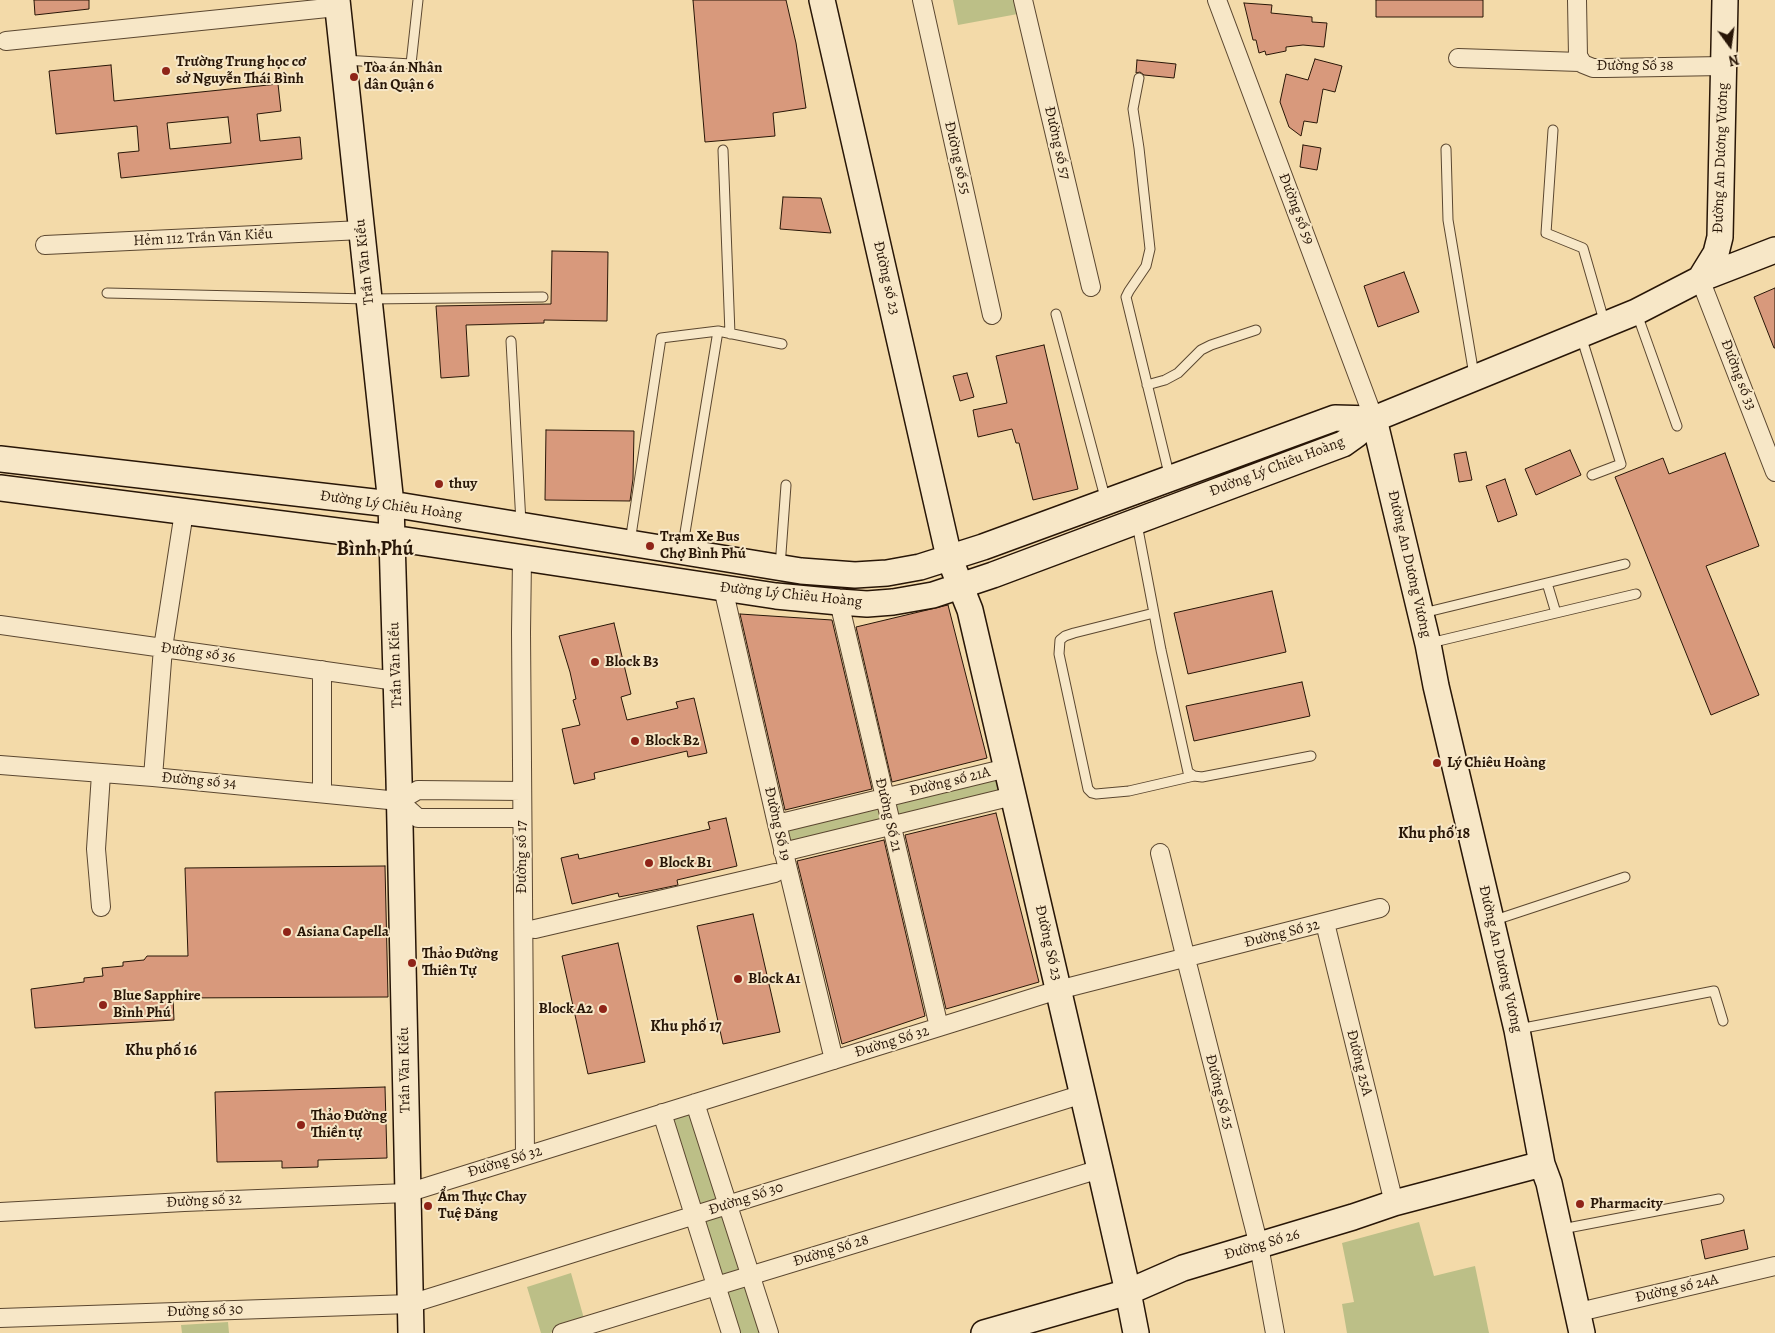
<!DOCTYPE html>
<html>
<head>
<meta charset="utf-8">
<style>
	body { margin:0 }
	#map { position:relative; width:1775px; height:1333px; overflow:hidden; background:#f3daa9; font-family:Alegreya,serif }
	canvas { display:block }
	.north { position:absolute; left:1705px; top:20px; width:50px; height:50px; -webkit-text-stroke:4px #f7e7c7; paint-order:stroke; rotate:166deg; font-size:14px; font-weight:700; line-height:20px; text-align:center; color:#281607 }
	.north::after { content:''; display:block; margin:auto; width:18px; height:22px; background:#281607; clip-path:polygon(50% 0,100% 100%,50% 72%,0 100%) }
</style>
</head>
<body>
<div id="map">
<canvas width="1775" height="1333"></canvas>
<div class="north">N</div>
</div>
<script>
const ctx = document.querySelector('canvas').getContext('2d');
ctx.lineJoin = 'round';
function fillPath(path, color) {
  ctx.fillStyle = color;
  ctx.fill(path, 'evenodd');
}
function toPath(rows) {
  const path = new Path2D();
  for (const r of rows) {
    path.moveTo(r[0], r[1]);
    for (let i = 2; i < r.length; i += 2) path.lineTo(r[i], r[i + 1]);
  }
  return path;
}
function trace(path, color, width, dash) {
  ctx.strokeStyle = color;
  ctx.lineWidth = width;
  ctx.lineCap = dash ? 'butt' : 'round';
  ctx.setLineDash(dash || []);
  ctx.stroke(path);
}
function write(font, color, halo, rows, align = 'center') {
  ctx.font = font + ' Alegreya,serif';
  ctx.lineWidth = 4;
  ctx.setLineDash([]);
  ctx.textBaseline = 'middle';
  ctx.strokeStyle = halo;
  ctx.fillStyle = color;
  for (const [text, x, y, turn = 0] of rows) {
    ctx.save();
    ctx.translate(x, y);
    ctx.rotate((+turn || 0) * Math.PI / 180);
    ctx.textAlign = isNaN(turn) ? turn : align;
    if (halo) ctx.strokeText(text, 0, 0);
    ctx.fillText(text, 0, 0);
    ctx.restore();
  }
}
fillPath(toPath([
	[953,0,1031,0,1034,11,958,25],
	[999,777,1003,793,895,819,892,802],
	[880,805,884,821,787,845,783,828],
	[692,1111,720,1201,698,1208,670,1117],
	[724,1212,743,1272,721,1280,701,1219],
	[1419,1222,1434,1276,1475,1266,1489,1333,1347,1333,1342,1304,1354,1302,1342,1243],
	[571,1273,585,1322,550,1333,541,1333,527,1287],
	[747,1283,762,1333,737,1333,724,1290],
	[228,1322,229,1333,182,1333,181,1325]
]), '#bcbf87');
const building = toPath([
	[34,0,89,0,89,9,35,15,34,0],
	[693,0,786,0,796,43,806,108,773,113,775,136,705,142,693,0],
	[1376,0,1483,0,1483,17,1376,17,1376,0],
	[1244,3,1272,5,1271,13,1312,17,1312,22,1327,23,1324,47,1303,45,1286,47,1286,51,1266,55,1265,51,1259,53,1256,40,1253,40,1244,3],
	[1315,59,1342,66,1335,92,1323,89,1317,123,1304,121,1301,136,1289,127,1280,102,1286,74,1308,80,1315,59],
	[1137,60,1176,64,1174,78,1144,75,1140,72,1136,73,1137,60],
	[111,65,114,101,278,84,281,111,257,114,260,141,300,137,302,159,121,178,118,153,139,151,137,126,56,134,49,71,111,65],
	[228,117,231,143,170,149,167,123,228,117],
	[1303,145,1321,148,1317,170,1300,167,1303,145],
	[783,197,821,198,831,233,780,229,783,197],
	[552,251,608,252,607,321,544,320,544,323,466,325,469,376,441,378,436,306,551,304,552,251],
	[1404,272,1419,312,1378,327,1364,286,1404,272],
	[1775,288,1775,348,1774,348,1754,297,1775,288],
	[1044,345,1078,489,1033,500,1019,443,1016,443,1012,429,978,437,973,410,1007,403,996,356,1044,345],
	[967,373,974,397,960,401,953,376,967,373],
	[546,430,634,431,633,479,630,501,545,500,546,430],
	[1570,450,1581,475,1536,495,1525,469,1570,450],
	[1466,452,1472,480,1459,482,1454,454,1466,452],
	[1725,453,1759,546,1706,566,1759,695,1711,715,1615,477,1663,458,1669,474,1725,453],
	[1505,479,1517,515,1498,522,1486,486,1505,479],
	[1272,591,1286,652,1188,674,1174,613,1272,591],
	[948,605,987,758,892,782,856,627,948,605],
	[740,614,832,620,872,789,785,810,740,614],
	[614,623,631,694,621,697,627,720,678,708,676,702,694,698,707,753,688,757,687,751,594,773,595,779,574,784,562,729,580,725,573,700,576,699,570,672,559,636,614,623],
	[1302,682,1310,716,1194,741,1186,706,1302,682],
	[996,813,1039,982,946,1009,905,835,996,813],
	[726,818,737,866,677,880,678,885,654,890,619,897,618,893,572,904,561,858,578,854,579,859,710,829,708,822,726,818],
	[884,840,925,1016,842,1044,797,861,884,840],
	[385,866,388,997,173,998,174,1020,35,1028,31,989,84,982,84,978,103,976,102,968,123,966,123,962,144,960,147,956,188,956,185,868,385,866],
	[753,914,780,1032,723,1044,697,926,753,914],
	[618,943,645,1062,588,1074,562,956,618,943],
	[385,1087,387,1158,318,1160,318,1167,282,1168,282,1161,217,1162,215,1092,385,1087],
	[1744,1230,1748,1249,1705,1259,1701,1240,1744,1230]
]);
fillPath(building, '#d8997c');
trace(building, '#281607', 1);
const lane = toPath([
	[344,60,411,64,418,0],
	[1139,78,1133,109,1139,148,1150,249,1146,266,1129,291,1126,297,1170,478],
	[1553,130,1546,233,1583,248,1605,324],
	[1446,149,1448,220,1474,375],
	[723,150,730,334],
	[107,293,369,299,543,297],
	[1056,314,1106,501],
	[1637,314,1677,426],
	[1581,336,1621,464,1592,475],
	[511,341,521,523],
	[1147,385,1165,380,1178,373,1201,350,1211,345,1256,330],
	[1137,524,1161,650,1188,772,1194,776,1202,777,1311,756],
	[630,542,661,338,718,331,782,344],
	[682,551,718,331],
	[780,567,786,485],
	[1547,583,1556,613,1636,594],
	[1154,613,1074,633,1065,636,1060,640,1059,654,1088,789,1092,793,1096,794,1129,791,1194,776],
	[1423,613,1625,564],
	[1430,643,1556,613],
	[1492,921,1625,877],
	[1519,1029,1714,991,1723,1021],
	[1562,1229,1719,1199]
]);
const street = toPath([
	[922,0,992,315],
	[1023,0,1091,287],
	[1217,0,1374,419],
	[1577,0,1578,56,1583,64,1593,68,1605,68,1723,66],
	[6,41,337,7],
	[1458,58,1580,62],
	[45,245,362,230],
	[1700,279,1775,472],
	[522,559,521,632,525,1156],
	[723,588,777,824,834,1060],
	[839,602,939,1027],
	[0,625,396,681],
	[322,670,322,792],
	[0,765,153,777,399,801,418,790,522,791],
	[101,774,96,849,101,907],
	[153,777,163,648,184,512],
	[399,801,418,818,522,818],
	[777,824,1007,768],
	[783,852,1013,796],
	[1160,853,1186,959,1259,1246,1275,1333],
	[1325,923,1394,1203],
	[535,929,775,873],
	[695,1103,769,1333],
	[662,1113,731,1333],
	[0,1212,184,1202,407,1193,1058,990,1380,908],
	[1579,1312,1775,1266],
	[0,1318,410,1304,1083,1094],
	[562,1333,1100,1169]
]);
const secondary = toPath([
	[337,0,391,504,399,779,411,1333],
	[822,0,949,557,970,610,1100,1169,1128,1292,1136,1333],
	[1700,279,1716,253,1720,237,1725,0],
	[1374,419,1428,644,1436,686,1517,1030,1542,1164,1549,1183,1582,1333],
	[0,459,391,504,801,571,855,575,887,573,920,567,983,547,1335,418,1374,419],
	[0,488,392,538,776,596,839,602,867,604,893,602,933,595,993,575,1343,444,1357,434,1374,419,1636,312,1700,279,1775,250],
	[984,1333,1128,1292,1183,1268,1353,1217,1394,1203,1542,1164]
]);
trace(lane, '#5b4730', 11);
trace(street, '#5b4730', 20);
trace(secondary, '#281607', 28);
trace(lane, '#f7e7c7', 9);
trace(street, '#f7e7c7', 18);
trace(secondary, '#f7e7c7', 25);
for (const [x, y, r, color] of [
	[166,71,5,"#8f2418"],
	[354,77,5,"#8f2418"],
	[439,484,5,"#8f2418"],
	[650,546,5,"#8f2418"],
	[595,662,5,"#8f2418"],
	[635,741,5,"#8f2418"],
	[1437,763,5,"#8f2418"],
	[649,863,5,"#8f2418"],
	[287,932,5,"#8f2418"],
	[412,963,5,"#8f2418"],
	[738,979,5,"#8f2418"],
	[103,1005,5,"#8f2418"],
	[603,1009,5,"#8f2418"],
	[301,1125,5,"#8f2418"],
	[1580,1204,5,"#8f2418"],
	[428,1206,5,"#8f2418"]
]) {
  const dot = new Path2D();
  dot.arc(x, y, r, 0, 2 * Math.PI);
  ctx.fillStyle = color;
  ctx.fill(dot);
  trace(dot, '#f7e7c7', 2);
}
write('bold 15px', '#281607', '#f7e7c7', [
	["Trường Trung học cơ",176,62],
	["sở Nguyễn Thái Bình",176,79],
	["Tòa án Nhân",364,68],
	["dân Quận 6",364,85],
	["thuy",449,484],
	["Trạm Xe Bus",660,537],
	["Chợ Bình Phú",660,554],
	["Block B3",605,662],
	["Block B2",645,741],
	["Lý Chiêu Hoàng",1447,763],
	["Block B1",659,863],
	["Asiana Capella",297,932],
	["Thảo Đường",422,954],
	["Thiên Tự",422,971],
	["Block A1",748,979],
	["Blue Sapphire",113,996],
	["Bình Phú",113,1013],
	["Block A2",593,1009,"right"],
	["Thảo Đường",311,1116],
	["Thiền tự",311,1133],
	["Ẩm Thực Chay",438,1197],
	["Tuệ Đăng",438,1214],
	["Pharmacity",1590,1204]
], 'left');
write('15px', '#281607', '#f7e7c7', [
	["Đường Số 38",1635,66],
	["Đường số 57",1057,143,77],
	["Đường số 55",957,158,77],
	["Đường An Dương Vương",1721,158,-88],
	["Đường số 59",1296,209,69],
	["Hẻm 112 Trần Văn Kiểu",203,238,-3],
	["Trần Văn Kiểu",365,262,-96],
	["Đường số 23",886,278,77],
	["Đường số 33",1738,375,69],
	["Đường Lý Chiêu Hoàng",1277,467,-21],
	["Đường Lý Chiêu Hoàng",391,506,8],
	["Đường An Dương Vương",1409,564,77],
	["Đường Lý Chiêu Hoàng",791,595,6],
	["Đường số 36",198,653,8],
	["Trần Văn Kiểu",396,665,-92],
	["Đường số 34",199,781,5],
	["Đường số 21A",950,782,-14],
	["Đường Số 21",888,815,77],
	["Đường Số 19",777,824,77],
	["Đường số 17",522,857,-90],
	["Đường Số 32",1282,934,-14],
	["Đường Số 23",1048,943,77],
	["Đường An Dương Vương",1500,959,77],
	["Đường Số 32",892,1042,-17],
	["Đường 25A",1359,1063,76],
	["Trần Văn Kiểu",405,1070,-91],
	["Đường Số 25",1219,1092,76],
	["Đường Số 32",505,1162,-17],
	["Đường Số 30",746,1199,-18],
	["Đường số 32",204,1201,-3],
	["Đường Số 26",1262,1245,-16],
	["Đường Số 28",831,1251,-17],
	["Đường số 24A",1677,1289,-13],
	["Đường số 30",205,1311,-2]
]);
write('bold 16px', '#281607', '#f7e7c7', [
	["Khu phố 18",1434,834],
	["Khu phố 17",686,1027],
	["Khu phố 16",161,1051]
]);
write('bold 20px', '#281607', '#f7e7c7', [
	["Bình Phú",375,550]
]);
</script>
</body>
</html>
